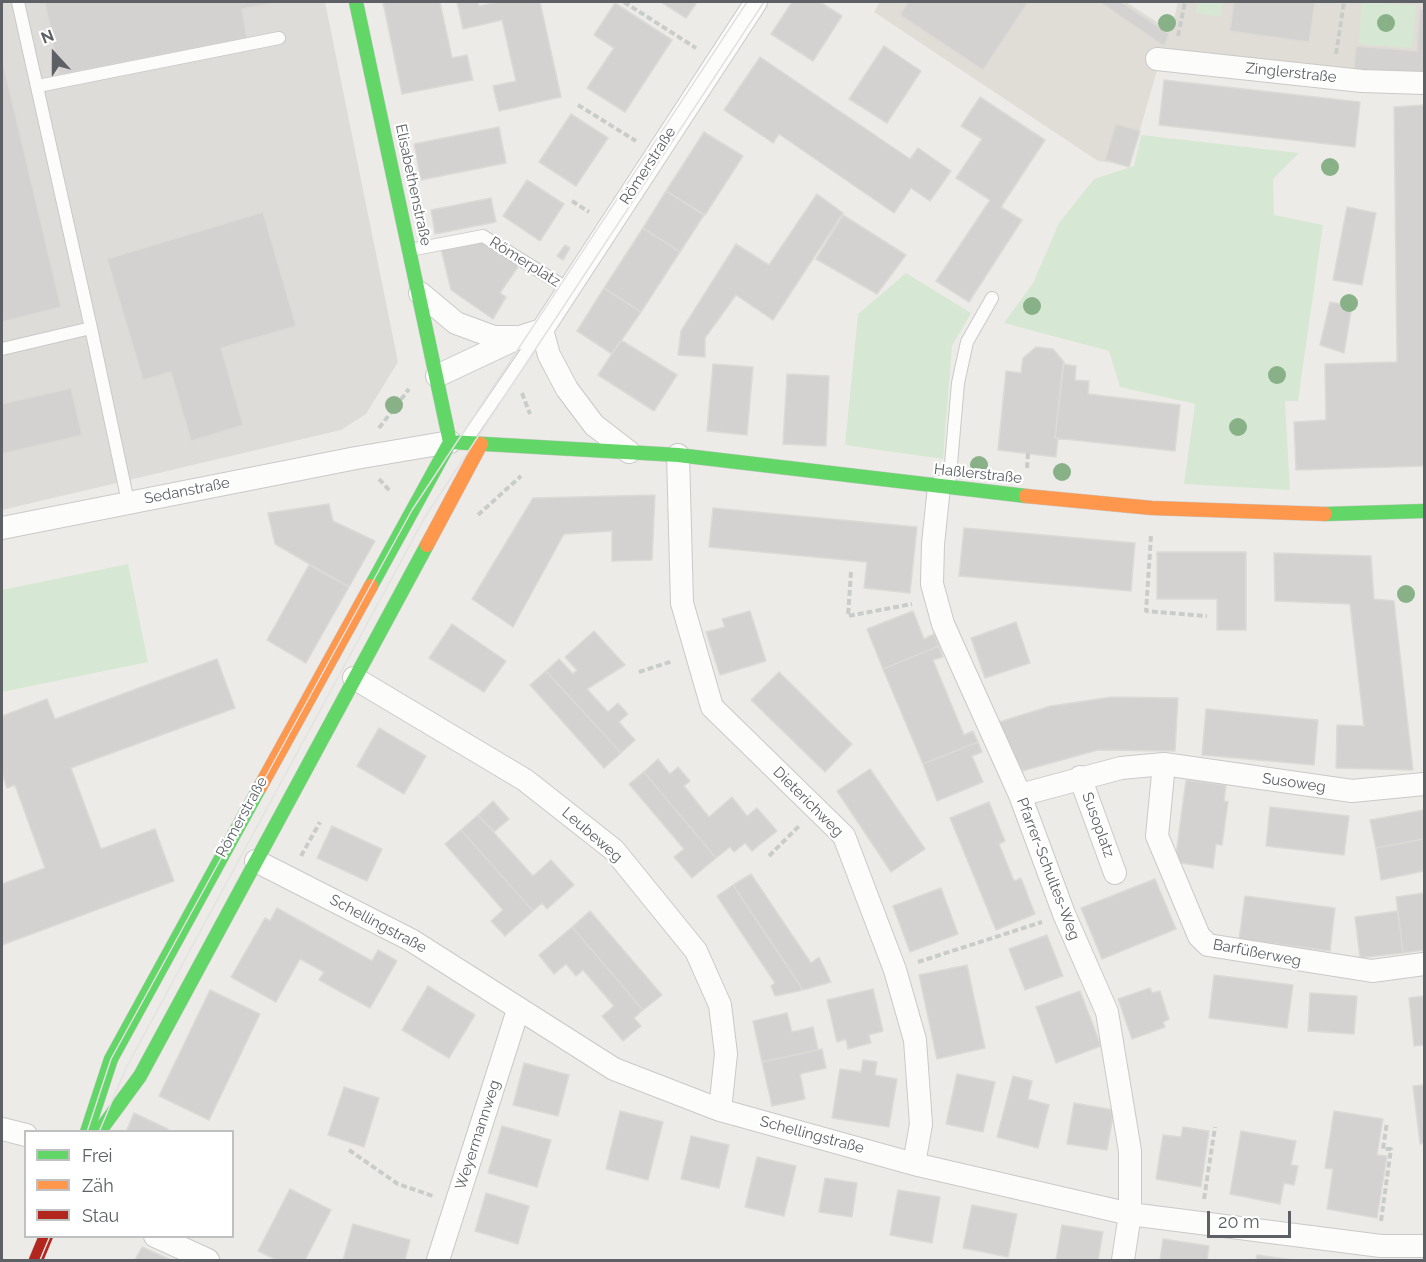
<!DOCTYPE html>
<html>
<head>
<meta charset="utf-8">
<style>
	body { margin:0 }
	#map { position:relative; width:1426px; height:1262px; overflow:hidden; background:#edebe7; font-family:Raleway,sans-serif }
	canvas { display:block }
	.frame { position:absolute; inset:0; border:3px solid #5d6165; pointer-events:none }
	.legend { position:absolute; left:24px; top:1130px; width:210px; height:108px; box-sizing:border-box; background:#fff; border:2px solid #bec0c1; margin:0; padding:8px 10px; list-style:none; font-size:18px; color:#5d6165 }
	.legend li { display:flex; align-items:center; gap:12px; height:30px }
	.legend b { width:30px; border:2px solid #bec0c1 }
	.north { position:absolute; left:24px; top:24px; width:60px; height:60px; -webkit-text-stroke:4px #fff; paint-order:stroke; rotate:339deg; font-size:16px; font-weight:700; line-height:24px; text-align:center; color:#5d6165 }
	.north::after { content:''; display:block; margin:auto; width:21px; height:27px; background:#5d6165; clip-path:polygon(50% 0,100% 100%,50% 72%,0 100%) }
	.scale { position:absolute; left:1207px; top:1211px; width:84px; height:27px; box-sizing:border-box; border:3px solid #5d6165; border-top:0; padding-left:8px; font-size:18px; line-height:21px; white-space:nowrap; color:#5d6165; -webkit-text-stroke:4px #fff; paint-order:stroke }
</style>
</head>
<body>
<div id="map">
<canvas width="1426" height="1262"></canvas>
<div class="frame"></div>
<ul class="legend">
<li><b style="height:8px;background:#63d668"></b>Frei</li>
<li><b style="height:8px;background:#ff974d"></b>Zäh</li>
<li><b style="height:8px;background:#b3261e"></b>Stau</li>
</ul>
<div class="north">N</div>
<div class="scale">20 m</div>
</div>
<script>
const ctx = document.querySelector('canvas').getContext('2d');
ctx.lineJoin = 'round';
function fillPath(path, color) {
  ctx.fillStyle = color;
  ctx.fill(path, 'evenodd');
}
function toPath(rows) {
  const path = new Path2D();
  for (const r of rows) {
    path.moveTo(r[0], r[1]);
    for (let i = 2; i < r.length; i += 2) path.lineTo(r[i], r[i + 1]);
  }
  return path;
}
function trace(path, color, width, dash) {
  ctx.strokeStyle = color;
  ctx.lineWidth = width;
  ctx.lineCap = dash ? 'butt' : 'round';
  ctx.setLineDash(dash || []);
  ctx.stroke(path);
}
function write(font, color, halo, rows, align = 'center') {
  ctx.font = font + ' Raleway,sans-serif';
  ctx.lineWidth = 4.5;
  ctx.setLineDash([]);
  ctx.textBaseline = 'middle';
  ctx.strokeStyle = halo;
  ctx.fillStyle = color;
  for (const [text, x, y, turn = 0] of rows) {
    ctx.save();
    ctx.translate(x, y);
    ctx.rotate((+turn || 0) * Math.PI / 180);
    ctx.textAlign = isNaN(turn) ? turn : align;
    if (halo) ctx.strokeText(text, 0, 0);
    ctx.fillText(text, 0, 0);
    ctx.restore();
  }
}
fillPath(toPath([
	[2,2,325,2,398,362,366,414,341,430,2,510]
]), '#dedcd9');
fillPath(toPath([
	[880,2,1126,2,1171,31,1178,2,1424,2,1424,75,1159,63,1130,165,1098,161,874,12]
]), '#e0ddd7');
fillPath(toPath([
	[1198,2,1223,2,1220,17,1196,13],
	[1362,2,1416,5,1412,48,1359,44],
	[1141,135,1299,153,1273,179,1274,215,1323,225,1298,401,1285,401,1290,490,1184,484,1195,404,1120,387,1109,351,1004,323,1033,283,1059,223,1094,179,1134,166],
	[906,273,971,313,952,346,943,459,845,445,858,314],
	[128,564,148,662,2,692,2,590]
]), '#d6e8d3');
const building = toPath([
	[45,2,280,2,242,9,247,38,59,75,45,2],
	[383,2,440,2,452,58,467,55,473,80,402,94,383,2],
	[457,2,478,2,479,6,497,2,540,2,561,97,499,111,493,86,516,81,502,20,463,29,457,2],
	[661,2,697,2,686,18,661,2],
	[792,2,820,2,842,16,813,61,771,34,792,2],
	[908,2,1028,2,983,70,900,15,908,2],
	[1100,2,1121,2,1169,34,1164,46,1100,2],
	[1234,2,1315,2,1309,42,1230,31,1234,2],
	[615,3,672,40,625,112,587,88,614,48,594,35,615,3],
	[1420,9,1424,10,1424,75,1354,71,1356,46,1417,51,1420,9],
	[884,46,921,71,887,123,849,99,884,46],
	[760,57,910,159,918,148,951,171,930,201,911,188,894,213,779,134,773,143,724,110,760,57],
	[2,59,61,307,2,322,2,59],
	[1164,80,1360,102,1355,147,1159,125,1164,80],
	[980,97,1045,140,1001,207,1022,220,969,302,936,281,990,200,956,178,982,139,961,126,980,97],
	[1424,105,1424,466,1296,470,1294,422,1326,420,1325,364,1397,362,1394,107,1424,105],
	[571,114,608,138,576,186,539,162,571,114],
	[1116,124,1140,131,1129,167,1105,160,1116,124],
	[499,127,506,163,421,180,414,144,499,127],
	[704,132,743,156,705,215,666,191,704,132],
	[527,180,564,204,540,241,503,216,527,180],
	[666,191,704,215,680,252,643,228,666,191],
	[817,194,843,213,773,320,736,295,705,338,705,357,678,355,681,331,736,244,769,265,817,194],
	[491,198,496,222,435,234,431,210,491,198],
	[1347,207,1376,213,1362,285,1333,280,1347,207],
	[263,212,296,326,221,348,243,425,191,441,171,372,143,380,107,259,263,212],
	[843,215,906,255,877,294,816,259,843,215],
	[643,228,680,252,641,312,604,288,643,228],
	[484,241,520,264,500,293,506,297,493,319,451,290,441,249,484,241],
	[565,245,570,248,563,260,557,256,565,245],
	[604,288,641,312,612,354,577,331,604,288],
	[1330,302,1352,306,1344,353,1320,345,1330,302],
	[621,340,677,375,654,411,598,375,621,340],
	[1036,347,1053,349,1064,362,1055,438,1058,438,1056,457,998,450,1006,371,1021,373,1023,358,1036,347],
	[713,364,753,367,747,435,707,431,713,364],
	[1063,364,1076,366,1075,380,1089,381,1088,394,1180,405,1175,451,1055,438,1063,364],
	[787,374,829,376,826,446,783,444,787,374],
	[71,388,82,435,2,454,2,404,71,388],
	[655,495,652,560,612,561,612,531,564,534,513,627,472,599,533,498,655,495],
	[329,504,333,521,375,541,349,587,275,544,268,513,329,504],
	[713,508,917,527,910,593,864,588,867,562,709,547,713,508],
	[964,528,1135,543,1131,591,959,576,964,528],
	[1157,552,1246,552,1246,630,1217,630,1217,599,1157,599,1157,552],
	[1274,553,1371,556,1374,599,1394,601,1413,770,1336,768,1337,725,1364,726,1350,604,1275,601,1274,553],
	[309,565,349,587,306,663,267,640,309,565],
	[750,611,766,661,720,675,706,632,725,627,722,619,750,611],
	[913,611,924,639,934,634,939,646,883,669,867,629,913,611],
	[1016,622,1030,663,985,678,971,638,1016,622],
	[452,624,506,661,484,692,429,658,452,624],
	[594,631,625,665,587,689,608,712,618,703,628,714,619,722,635,740,621,753,546,671,559,659,573,674,577,670,565,657,594,631],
	[939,646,943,657,933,660,964,735,973,731,978,742,923,764,883,669,939,646],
	[217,659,235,708,71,768,101,849,155,829,174,881,2,945,2,884,45,868,15,785,7,788,2,773,2,716,47,699,55,719,217,659],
	[546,671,621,753,604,768,530,685,546,671],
	[779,672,852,744,825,772,751,700,779,672],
	[1112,697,1178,698,1175,751,1098,750,1022,771,999,722,1051,706,1112,697],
	[1206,709,1318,720,1314,765,1202,755,1206,709],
	[379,728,426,756,404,794,357,766,379,728],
	[978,742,982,752,972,756,983,782,937,801,923,764,978,742],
	[658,759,670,774,678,767,690,781,684,786,709,817,732,797,747,816,757,808,777,831,752,851,745,843,734,852,730,847,716,858,644,772,658,759],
	[870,769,925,849,891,872,837,791,870,769],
	[644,772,716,858,692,878,674,857,684,849,629,784,644,772],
	[1186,780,1226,785,1224,801,1228,802,1222,845,1216,844,1213,868,1175,862,1186,780],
	[493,801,509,819,494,832,478,815,493,801],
	[989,802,1005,841,999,844,1014,881,1021,878,1035,914,996,930,950,818,989,802],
	[1270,807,1349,816,1344,855,1266,846,1270,807],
	[1424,810,1424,839,1376,848,1370,820,1424,810],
	[478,815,533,876,551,860,574,885,547,909,542,903,533,911,461,830,478,815],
	[332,826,382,849,367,881,317,858,332,826],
	[461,830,533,911,505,936,491,921,503,910,445,844,461,830],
	[1424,839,1424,871,1381,880,1376,848,1424,839],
	[751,874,811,963,819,957,831,982,803,990,733,885,751,874],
	[1155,879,1176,929,1102,959,1081,908,1155,879],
	[733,885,794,976,803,990,775,996,771,986,775,983,717,896,733,885],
	[941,888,958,934,910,952,893,906,941,888],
	[1424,893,1424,950,1403,953,1396,897,1424,893],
	[1245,896,1335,908,1330,951,1239,939,1245,896],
	[277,908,372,961,378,950,397,961,370,1008,319,980,324,972,300,959,276,1002,231,977,265,918,270,921,277,908],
	[590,911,662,995,643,1010,572,927,590,911],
	[1398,911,1403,953,1360,958,1355,917,1398,911],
	[572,927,643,1010,634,1018,641,1026,623,1041,602,1016,614,1006,583,970,576,976,566,964,554,974,539,955,572,927],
	[1047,935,1063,976,1025,990,1009,949,1047,935],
	[967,965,985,1048,937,1059,919,975,967,965],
	[1214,975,1293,985,1287,1028,1209,1018,1214,975],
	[428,986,475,1015,449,1058,402,1030,428,986],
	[1150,988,1152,993,1160,991,1169,1019,1163,1022,1165,1027,1132,1039,1118,999,1150,988],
	[873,989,883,1031,869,1035,871,1043,848,1049,846,1039,837,1042,827,1000,873,989],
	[210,990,260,1014,209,1120,159,1096,210,990],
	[1080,991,1101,1046,1056,1063,1036,1007,1080,991],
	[1310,993,1357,996,1354,1034,1308,1031,1310,993],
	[1424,996,1424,1045,1414,1046,1409,998,1424,996],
	[787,1013,792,1032,813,1027,818,1050,762,1062,753,1021,787,1013],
	[822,1049,826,1068,800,1074,805,1099,772,1106,762,1062,822,1049],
	[863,1060,877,1062,875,1075,897,1079,889,1127,832,1118,840,1069,861,1072,863,1060],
	[524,1063,569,1075,558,1116,513,1105,524,1063],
	[957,1074,995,1082,983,1132,946,1124,957,1074],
	[1013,1076,1032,1081,1028,1099,1049,1105,1038,1148,997,1137,1013,1076],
	[1424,1085,1424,1143,1420,1144,1413,1086,1424,1085],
	[344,1087,379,1098,364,1147,328,1135,344,1087],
	[1074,1103,1114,1110,1107,1150,1067,1144,1074,1103],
	[620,1111,663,1122,648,1180,606,1169,620,1111],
	[1334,1111,1383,1119,1377,1155,1387,1156,1377,1218,1327,1209,1333,1169,1325,1168,1334,1111],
	[134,1113,168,1129,168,1132,126,1132,134,1113],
	[502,1126,551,1140,537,1187,488,1173,502,1126],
	[1183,1127,1209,1131,1201,1187,1156,1179,1163,1135,1181,1137,1183,1127],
	[1241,1131,1296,1141,1291,1165,1298,1166,1294,1185,1284,1183,1280,1204,1230,1194,1241,1131],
	[691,1136,729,1145,719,1188,681,1179,691,1136],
	[757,1157,796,1166,784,1216,745,1207,757,1157],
	[825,1178,857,1183,852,1217,819,1212,825,1178],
	[290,1189,331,1210,305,1260,277,1260,258,1251,290,1189],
	[898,1190,940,1197,932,1243,890,1235,898,1190],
	[486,1193,529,1206,518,1244,475,1231,486,1193],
	[972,1205,1017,1214,1008,1257,963,1248,972,1205],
	[353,1224,410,1240,405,1260,343,1260,353,1224],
	[1062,1225,1103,1232,1098,1260,1056,1260,1062,1225],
	[1163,1239,1209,1246,1207,1260,1160,1260,1163,1239],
	[142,1247,171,1260,135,1260,142,1247],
	[1257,1255,1293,1260,1256,1260,1257,1255]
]);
fillPath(building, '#d3d2d0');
trace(building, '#dcdad6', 1.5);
const lane = toPath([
	[38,86,279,38],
	[410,250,483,236,568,289],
	[91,328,128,502],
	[2,349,91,328,18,2],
	[467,439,540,332],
	[949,487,958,383,967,342,992,298]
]);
const street = toPath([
	[1157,59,1362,81,1424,83],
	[420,293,456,323,494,337,515,337],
	[542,330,756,2],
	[542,330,549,355,567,389,594,425,629,452],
	[437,376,520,337,542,330],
	[678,455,682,603,712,707,844,836,895,970,915,1040,921,1124,914,1164],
	[939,487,933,544,932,584,943,624,1020,795,1064,914,1107,1012,1130,1151,1130,1214,1123,1260],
	[2,528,356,458,450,442],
	[354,678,525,780,614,850,696,951,720,1005,726,1054,720,1110],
	[1164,764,1157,836,1199,936,1208,945,1372,971,1424,964],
	[1080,777,1115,873],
	[1020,795,1121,768,1164,764,1352,791,1424,784],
	[256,861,411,940,614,1069,720,1110,914,1164,1130,1214,1381,1246,1424,1246],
	[2,1129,26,1135],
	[155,1236,208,1260],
	[438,1260,518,1010]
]);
const fast = toPath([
	[356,2,450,442,371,586],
	[450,442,678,455,1026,496],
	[1325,514,1424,511],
	[87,1132,111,1059,260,787],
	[99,1132,140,1076,427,545]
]);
const slow = toPath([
	[1026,496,1152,508,1325,514],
	[427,545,481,444],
	[260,787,371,586]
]);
const jam = toPath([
	[36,1260,46,1236]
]);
trace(lane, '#c9c9c8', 14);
trace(street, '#c9c9c8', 24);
trace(fast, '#c8c8c8', 15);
trace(slow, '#c8c8c8', 15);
trace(jam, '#c8c8c8', 15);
trace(toPath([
	[624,2,696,48],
	[1178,36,1185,2],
	[1336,54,1344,2],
	[578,105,636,141],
	[572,201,589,212],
	[522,393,530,414],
	[379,428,409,389],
	[1027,468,1028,453],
	[379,479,390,491],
	[478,515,521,476],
	[1151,536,1146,611,1207,616],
	[851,572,848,616,912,604],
	[639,672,673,661],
	[301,856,320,822],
	[769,856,799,826],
	[918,962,1042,922],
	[349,1150,398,1184,433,1196],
	[1204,1199,1215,1127],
	[1381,1221,1391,1149,1383,1149,1387,1122]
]), '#c9cdca', 4, [6, 3]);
trace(lane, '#fcfcfb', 12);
trace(street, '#fcfcfb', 22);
trace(fast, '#63d668', 14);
trace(slow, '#ff974d', 14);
trace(jam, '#b3261e', 14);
trace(toPath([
	[87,1132,111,1059,412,510,747,2],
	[99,1132,126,1068,425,517,764,2],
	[40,1260,50,1236]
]), '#e3e2e2', 1.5);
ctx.fillStyle = '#89b188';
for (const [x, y] of [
	[1167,23],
	[1386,23],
	[1330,167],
	[1349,303],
	[1032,306],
	[1277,375],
	[394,405],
	[1238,427],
	[979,465],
	[1062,472],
	[1406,594]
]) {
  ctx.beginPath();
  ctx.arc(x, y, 9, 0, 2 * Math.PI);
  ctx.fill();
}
write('15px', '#5d6165', '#fff', [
	["Zinglerstraße",1291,73,6],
	["Römerstraße",648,166,-57],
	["Elisabethenstraße",413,185,78],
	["Römerplatz",525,262,32],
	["Haßlerstraße",978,474,6],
	["Sedanstraße",187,491,-11],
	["Susoweg",1294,783,8],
	["Dieterichweg",808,802,45],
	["Römerstraße",242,817,-61],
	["Susoplatz",1098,825,70],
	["Leubeweg",592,835,41],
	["Pfarrer-Schultes-Weg",1048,869,69],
	["Schellingstraße",378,924,28],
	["Barfüßerweg",1257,953,11],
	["Weyermannweg",478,1135,-72],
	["Schellingstraße",812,1135,15]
]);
</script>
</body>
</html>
